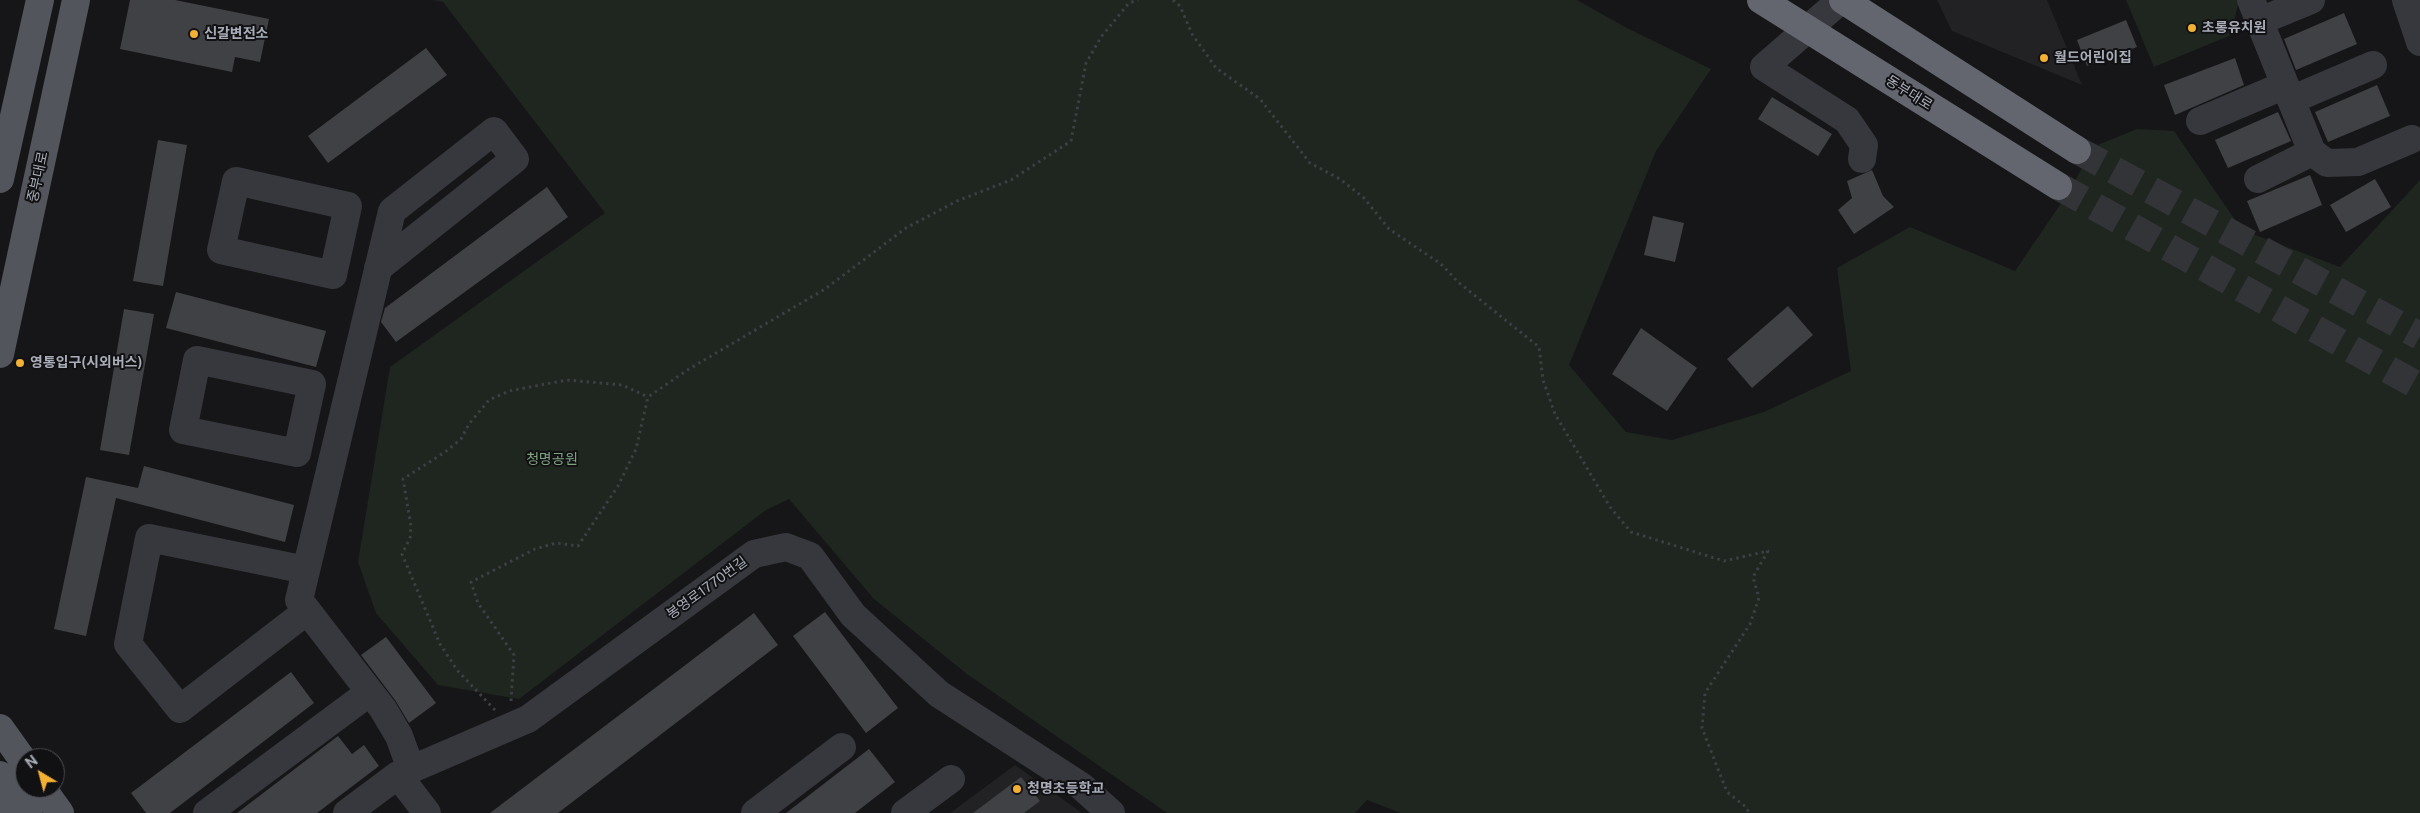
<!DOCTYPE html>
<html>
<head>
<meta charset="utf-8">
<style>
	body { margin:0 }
	#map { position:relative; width:2420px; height:813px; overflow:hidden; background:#161618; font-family:"Public Sans",sans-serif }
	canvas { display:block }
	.north { position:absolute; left:15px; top:748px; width:50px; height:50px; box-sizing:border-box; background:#111113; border:1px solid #4d4f55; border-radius:50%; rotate:323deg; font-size:14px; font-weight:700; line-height:20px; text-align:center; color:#a8adb8 }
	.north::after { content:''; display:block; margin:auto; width:18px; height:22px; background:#f2b134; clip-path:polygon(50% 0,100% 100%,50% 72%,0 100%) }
</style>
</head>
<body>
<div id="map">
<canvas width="2420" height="813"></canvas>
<div class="north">N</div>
</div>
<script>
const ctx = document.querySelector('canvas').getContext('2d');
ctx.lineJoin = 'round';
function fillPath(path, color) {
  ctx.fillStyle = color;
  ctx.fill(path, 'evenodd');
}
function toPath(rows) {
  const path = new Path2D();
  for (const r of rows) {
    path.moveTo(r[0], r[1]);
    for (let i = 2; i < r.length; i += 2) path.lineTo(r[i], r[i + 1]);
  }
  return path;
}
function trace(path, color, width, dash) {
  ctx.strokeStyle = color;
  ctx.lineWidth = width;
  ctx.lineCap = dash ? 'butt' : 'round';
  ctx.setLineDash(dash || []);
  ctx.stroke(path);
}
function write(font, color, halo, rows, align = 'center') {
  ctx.font = font + ' "Public Sans","Noto Sans KR",sans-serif';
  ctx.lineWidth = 4;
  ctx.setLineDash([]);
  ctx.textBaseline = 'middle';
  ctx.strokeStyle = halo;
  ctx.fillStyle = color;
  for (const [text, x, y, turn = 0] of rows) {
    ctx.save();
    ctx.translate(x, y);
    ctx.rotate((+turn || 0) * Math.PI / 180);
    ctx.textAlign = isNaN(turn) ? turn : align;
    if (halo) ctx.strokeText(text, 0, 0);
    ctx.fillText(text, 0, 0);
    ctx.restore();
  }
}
fillPath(toPath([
	[1937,0,2047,0,2082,85,1952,31],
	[1015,765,1082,813,950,813]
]), '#222225');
fillPath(toPath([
	[432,0,1577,0,1625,27,1711,69,1656,151,1569,365,1626,432,1672,440,1764,412,1851,371,1837,268,1910,227,2015,271,2070,190,2093,147,2137,129,2174,131,2242,230,2340,267,2420,180,2420,813,1401,813,1367,800,1355,813,1167,813,967,674,874,599,789,499,766,510,519,699,438,685,376,613,358,562,390,367,605,213,443,2],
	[2126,0,2239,0,2231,35,2154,67]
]), '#1e261f');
fillPath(toPath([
	[130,0,175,0,269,19,260,62,235,57,232,72,120,49],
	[2344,13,2357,44,2296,70,2284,39],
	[2126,20,2137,47,2087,66,2077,40],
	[426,48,447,75,328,163,308,136],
	[2235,58,2244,85,2175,115,2164,85],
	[2377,85,2390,116,2328,142,2315,112],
	[1772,97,1832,134,1818,156,1758,119],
	[2278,112,2291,141,2228,168,2215,140],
	[158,140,187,145,163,286,133,281],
	[1872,170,1883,196,1894,207,1854,234,1838,210,1852,198,1847,181],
	[2310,175,2322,205,2260,232,2247,201],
	[2375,179,2391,207,2346,232,2330,205],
	[547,187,568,217,396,342,381,322,385,308],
	[1653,216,1684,223,1675,262,1644,255],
	[176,292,326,331,316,367,166,328],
	[1788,306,1813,335,1752,388,1727,359],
	[124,309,154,314,129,455,100,450],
	[1641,328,1697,368,1667,411,1612,374],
	[144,466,294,505,285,542,116,498,86,636,54,629,86,477,138,488],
	[825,612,898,708,866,733,793,636],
	[754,613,778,645,558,813,490,813],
	[386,637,436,703,409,723,395,700,361,655],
	[291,672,314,703,170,813,146,813,131,793],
	[338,736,352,754,364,745,379,766,317,813,237,813],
	[869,749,895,782,855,813,786,813],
	[1021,777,1040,801,1024,813,973,813]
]), '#404145');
trace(toPath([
	[2077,150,2420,336],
	[2058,186,2420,387]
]), '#333438', 28, [28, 14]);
trace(toPath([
	[1173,0,1180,6,1192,34,1216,68,1260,99,1310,163,1340,179,1364,198,1389,229,1441,264,1458,282,1539,347,1543,380,1555,414,1610,507,1631,532,1724,561,1768,551,1753,577,1759,598,1750,624,1705,693,1702,728,1727,792,1746,807,1749,813],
	[511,701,514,655,478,603,471,582,535,549,556,543,578,546,618,486,636,449,648,397,689,369,825,289,906,228,957,201,1011,180,1071,141,1086,63,1101,37,1129,3,1138,0],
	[495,710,457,670,440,644,402,554,410,538,411,526,403,479,445,452,461,439,469,424,489,400,509,391,567,380,622,385,648,397]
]), '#3d3f44', 3, [2.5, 4]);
trace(toPath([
	[1841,0,1764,67,1847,120,1864,145,1862,159],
	[2251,0,2312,152,2327,163,2358,162,2412,139],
	[2406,0,2420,42],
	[2260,21,2311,0],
	[2291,100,2373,65],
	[2200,121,2285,85],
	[2258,179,2312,152],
	[236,181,348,206,333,275,221,250,236,181],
	[378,268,515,159,494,131,392,211,299,600,383,709,399,736,411,769],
	[197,360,312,384,297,453,183,430,197,360],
	[306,570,149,538,128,644,180,709,307,611],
	[398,775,427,813],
	[207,813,370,692],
	[347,813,398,775,528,719,754,554,786,547,810,556,853,615,939,694,1081,786,1111,813],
	[755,813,842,747],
	[905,813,951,779]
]), '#37383d', 28);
trace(toPath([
	[0,179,40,0],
	[0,354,76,0],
	[0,728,25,763],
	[0,775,28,813],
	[42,788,60,813],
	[0,808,4,813]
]), '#53555c', 28);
trace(toPath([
	[1843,0,2077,150]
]), '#63666e', 28);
trace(toPath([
	[1761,0,2058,186]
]), '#63666e', 28);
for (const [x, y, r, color] of [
	[2192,28,5,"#f2b134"],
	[194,34,5,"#f2b134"],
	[2044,58,5,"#f2b134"],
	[20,363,5,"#f2b134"],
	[1017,789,5,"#f2b134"]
]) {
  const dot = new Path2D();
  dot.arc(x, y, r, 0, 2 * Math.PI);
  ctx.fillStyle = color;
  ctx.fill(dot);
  trace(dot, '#111113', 2);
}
write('bold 14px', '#a8adb8', '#111113', [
	["초롱유치원",2202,28],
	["신갈변전소",204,34],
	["월드어린이집",2054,58],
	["영통입구(시외버스)",30,363],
	["청명초등학교",1027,789]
], 'left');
write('14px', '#a8adb8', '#111113', [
	["동부대로",1909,93,32],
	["중부대로",38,177,-78],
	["봉영로1770번길",707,588,-36]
]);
write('14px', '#7fa381', '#111113', [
	["청명공원",552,460]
]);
</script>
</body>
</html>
